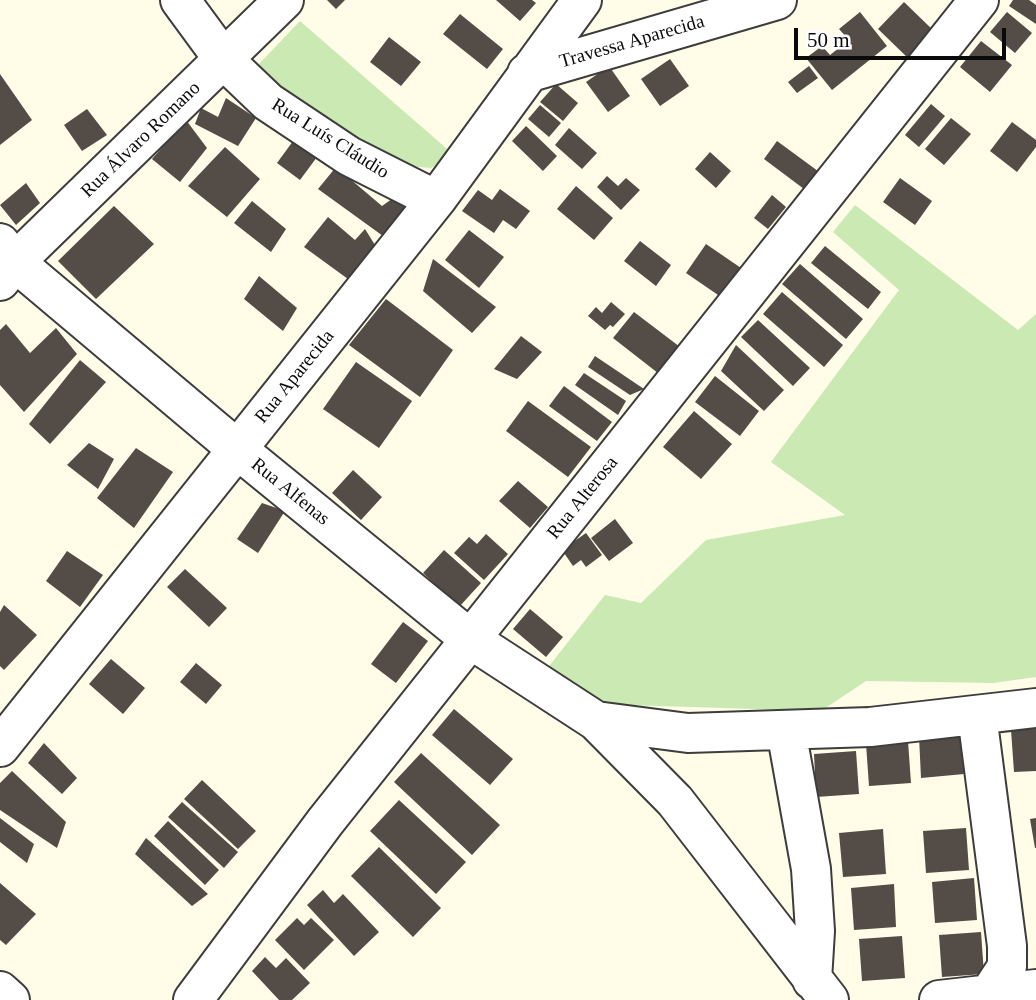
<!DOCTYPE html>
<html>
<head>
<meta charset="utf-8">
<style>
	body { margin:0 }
	#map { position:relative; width:1036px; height:1000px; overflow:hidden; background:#fffce7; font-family:"Times New Roman",serif }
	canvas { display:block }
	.scale { position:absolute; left:794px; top:28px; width:212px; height:32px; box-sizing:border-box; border:4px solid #0a0a0a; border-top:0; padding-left:9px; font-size:21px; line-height:24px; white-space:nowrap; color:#0a0a0a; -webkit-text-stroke:5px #fff; paint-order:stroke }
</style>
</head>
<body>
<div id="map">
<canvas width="1036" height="1000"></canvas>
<div class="scale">50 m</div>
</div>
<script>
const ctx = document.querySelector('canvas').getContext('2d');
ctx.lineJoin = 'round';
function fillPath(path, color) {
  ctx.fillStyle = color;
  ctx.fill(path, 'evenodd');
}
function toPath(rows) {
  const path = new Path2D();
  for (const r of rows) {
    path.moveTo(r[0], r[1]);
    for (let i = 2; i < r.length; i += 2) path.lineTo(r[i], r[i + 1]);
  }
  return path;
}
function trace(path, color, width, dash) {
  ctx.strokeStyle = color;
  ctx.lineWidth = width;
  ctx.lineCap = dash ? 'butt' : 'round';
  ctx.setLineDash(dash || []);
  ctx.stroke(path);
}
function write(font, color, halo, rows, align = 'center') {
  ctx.font = font + ' "Times New Roman",serif';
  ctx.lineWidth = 7;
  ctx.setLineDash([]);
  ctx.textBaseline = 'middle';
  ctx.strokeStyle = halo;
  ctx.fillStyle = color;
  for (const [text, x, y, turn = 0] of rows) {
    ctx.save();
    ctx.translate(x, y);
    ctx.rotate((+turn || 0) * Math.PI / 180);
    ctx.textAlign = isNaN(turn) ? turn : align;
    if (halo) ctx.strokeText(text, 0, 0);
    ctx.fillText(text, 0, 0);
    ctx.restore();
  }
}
fillPath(toPath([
	[300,21,454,155,431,168,409,166,333,137,256,78,258,65],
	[855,205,1018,330,1036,314,1036,677,993,683,866,681,821,711,593,704,546,670,605,595,641,603,706,540,845,515,771,462,899,290,833,232]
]), '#cbe9b2');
fillPath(toPath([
	[327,0,345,0,336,9],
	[496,0,532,0,536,3,520,21],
	[1013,0,1029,0,1036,5,1036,24,1009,6],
	[904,2,936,33,910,60,878,29],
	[860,12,887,46,832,90,806,58,822,46,830,55,849,40,839,29],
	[1007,12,1032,33,1015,53,990,32],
	[460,14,503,49,487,69,443,34],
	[389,37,421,62,401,86,370,62],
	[981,41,1012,65,990,92,960,67],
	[670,59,689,86,660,106,641,79],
	[609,66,630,96,608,112,586,82],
	[809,66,818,78,797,93,788,82],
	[0,74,32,120,0,145],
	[556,84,578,103,563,121,540,102],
	[226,98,256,118,238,146,195,124,201,108,218,117],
	[931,104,945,116,919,147,905,135],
	[540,105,561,123,549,137,528,119],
	[87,109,107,135,82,151,64,125],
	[951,118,971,134,944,165,925,149],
	[186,120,207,148,180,182,152,159],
	[1012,122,1036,140,1036,147,1017,172,990,151],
	[526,126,557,156,543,171,512,141],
	[569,128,597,153,582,169,555,145],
	[296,137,320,153,300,180,277,163],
	[777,141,822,174,808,192,764,159],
	[225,147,260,179,227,217,188,186],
	[710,152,731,171,716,188,695,169],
	[336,167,382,206,396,196,405,207,383,236,318,189],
	[607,176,618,186,626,178,640,190,621,210,597,187],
	[900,178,932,201,915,225,883,202],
	[26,183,40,203,16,225,0,205],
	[576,186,613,218,594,240,557,209],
	[500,189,530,211,516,229,503,220,494,233,462,211,478,190,492,200],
	[772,195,786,207,768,229,754,218],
	[252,201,286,229,271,252,234,223],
	[114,206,154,244,96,299,58,261],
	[328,217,355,240,365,229,375,245,348,279,304,247],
	[469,230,504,257,479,288,445,260],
	[640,241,671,265,656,286,624,261],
	[706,244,741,268,721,297,686,273],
	[825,246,881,292,868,309,811,263],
	[433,259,496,307,472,333,423,291],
	[800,264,863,319,846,339,782,284],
	[259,276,297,308,283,331,244,299],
	[782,292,843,345,824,367,763,314],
	[386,299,453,350,420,397,349,345],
	[611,302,625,314,613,327,610,325,605,330,588,316,596,307,602,313],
	[634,312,684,350,663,377,613,338],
	[758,320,810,368,793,386,741,337],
	[6,324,30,353,56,328,77,354,24,412,0,385,0,330],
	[521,336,542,352,517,379,494,369],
	[736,345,784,390,764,411,721,371],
	[595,356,644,389,630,395,588,367],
	[80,360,106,382,50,444,29,424],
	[356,362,412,401,379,448,323,409],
	[584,373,626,401,618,415,575,385],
	[715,376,759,411,740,436,695,402],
	[564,386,612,422,597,441,549,406],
	[528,401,591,447,568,477,506,431],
	[694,411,732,444,701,479,663,447],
	[89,443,114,459,98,489,67,465],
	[136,448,173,472,134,528,97,498],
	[353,470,382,497,361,520,332,493],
	[518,481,548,507,530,528,499,501],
	[262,503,285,511,258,553,237,539],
	[615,519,633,543,609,561,591,538],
	[586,533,602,555,586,567,581,560,573,566,562,550],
	[486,534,508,554,484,580,454,553,469,537,477,544],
	[444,550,481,583,459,607,423,573],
	[67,551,103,575,80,607,46,581],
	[185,569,227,608,209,627,167,587],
	[4,605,37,635,4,670,0,666,0,612],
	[530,609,563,637,546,657,513,629],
	[403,622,428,641,396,683,371,664],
	[111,659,145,688,123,714,89,684],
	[196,663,222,685,206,704,180,682],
	[454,709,513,759,490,785,432,735],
	[1036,729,1036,771,1014,772,1011,730],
	[961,733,964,774,921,778,919,736],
	[908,741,911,783,869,786,866,744],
	[44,743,77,778,62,794,28,763],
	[856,751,859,794,816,797,814,754],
	[421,753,500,825,472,855,394,782],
	[12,771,66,822,57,848,0,810,0,783],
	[202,780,256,831,238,849,184,799],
	[399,800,466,862,436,894,370,831],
	[182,802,238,852,224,868,168,817],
	[0,818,34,844,27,863,0,842],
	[1036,818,1036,848,1035,848,1030,819],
	[168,821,219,870,205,885,154,836],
	[966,828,969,870,926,873,923,831],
	[883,829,886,874,843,877,839,833],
	[146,838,208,894,192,906,135,854],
	[379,847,441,908,413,937,351,876],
	[974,878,977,920,935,923,932,882],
	[0,883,36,914,6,945,0,940],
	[894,884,896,927,854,930,851,888],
	[323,890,334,903,343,894,379,932,354,956,307,905],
	[297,918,304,925,311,918,334,940,304,970,275,940],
	[981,932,984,974,942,977,939,935],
	[902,936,905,978,862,981,859,939],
	[265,957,276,968,286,958,310,983,292,1000,279,1000,252,971]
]), '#534c47');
const minor = toPath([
	[180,0,224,60,268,102,349,156,436,200],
	[527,73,777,0],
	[0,243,15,262,237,449,470,639,596,721,675,801,829,1000],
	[0,281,15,262,284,0],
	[977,715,1007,946,1007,967,990,993],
	[596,721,688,733,870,727,1036,708],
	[786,730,811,869,815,931,812,980],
	[0,747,436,200,582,0],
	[0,991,10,1000],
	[193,1000,325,822,979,0],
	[939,1000,1036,989]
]);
trace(minor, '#3d3d3d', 42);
trace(minor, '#fff', 38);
write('19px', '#0a0a0a', '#fff', [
	["Travessa Aparecida",632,42,-16],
	["Rua Luís Cláudio",330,139,32],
	["Rua Álvaro Romano",141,140,-44],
	["Rua Aparecida",295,377,-51],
	["Rua Alfenas",290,492,39],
	["Rua Alterosa",583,498,-51]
]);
</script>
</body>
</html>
